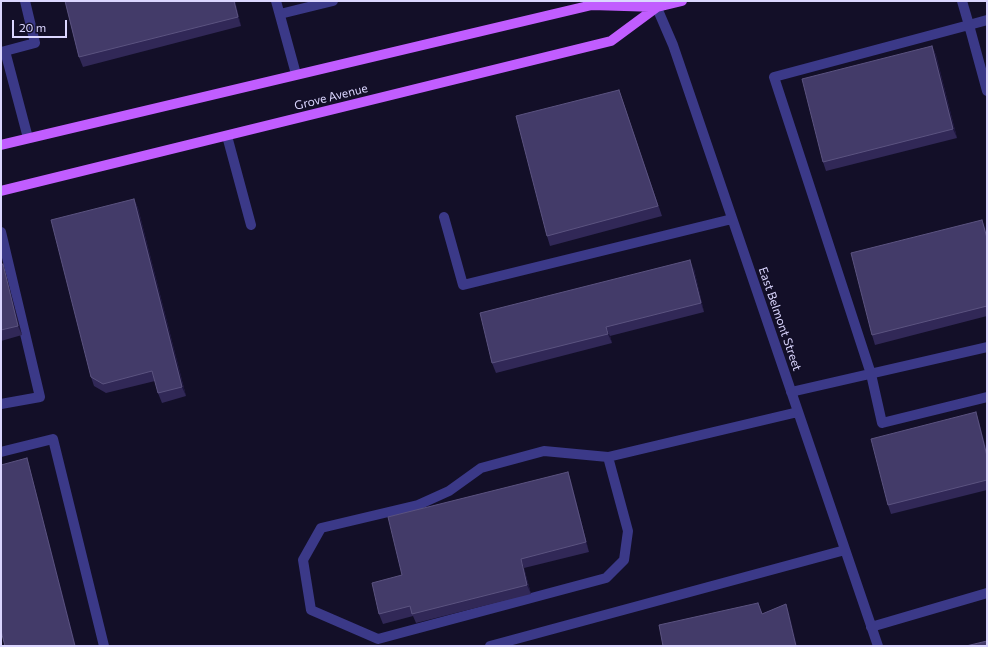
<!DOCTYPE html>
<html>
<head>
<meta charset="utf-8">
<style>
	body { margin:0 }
	#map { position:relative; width:988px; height:647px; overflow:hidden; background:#130f28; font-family:Commissioner,sans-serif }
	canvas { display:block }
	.frame { position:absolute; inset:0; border:2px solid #dbd6ff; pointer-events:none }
	.scale { position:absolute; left:12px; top:20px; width:55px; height:18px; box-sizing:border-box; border:2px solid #dbd6ff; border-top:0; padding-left:5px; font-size:12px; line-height:14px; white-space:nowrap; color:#dbd6ff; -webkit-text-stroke:3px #130f28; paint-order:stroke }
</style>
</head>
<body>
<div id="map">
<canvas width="988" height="647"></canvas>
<div class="frame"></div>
<div class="scale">20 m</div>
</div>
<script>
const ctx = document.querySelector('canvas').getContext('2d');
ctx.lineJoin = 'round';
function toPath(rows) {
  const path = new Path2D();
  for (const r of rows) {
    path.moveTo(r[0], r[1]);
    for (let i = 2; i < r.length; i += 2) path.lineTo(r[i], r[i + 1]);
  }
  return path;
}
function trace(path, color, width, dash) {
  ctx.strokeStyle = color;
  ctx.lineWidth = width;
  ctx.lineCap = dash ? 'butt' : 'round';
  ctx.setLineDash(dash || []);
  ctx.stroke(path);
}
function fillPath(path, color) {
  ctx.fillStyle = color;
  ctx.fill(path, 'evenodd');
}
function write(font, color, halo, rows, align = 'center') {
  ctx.font = font + ' Commissioner,sans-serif';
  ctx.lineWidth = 3;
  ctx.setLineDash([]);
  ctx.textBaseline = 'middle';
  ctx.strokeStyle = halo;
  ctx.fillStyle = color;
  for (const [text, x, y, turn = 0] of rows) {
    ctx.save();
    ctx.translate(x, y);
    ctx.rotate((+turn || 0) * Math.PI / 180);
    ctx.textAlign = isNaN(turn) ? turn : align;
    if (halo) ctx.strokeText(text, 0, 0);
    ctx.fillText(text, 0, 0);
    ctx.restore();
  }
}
trace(toPath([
	[276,1,296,74],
	[654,1,673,45,878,646],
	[962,1,969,25,987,20],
	[280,14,333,1],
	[5,51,35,43,25,1],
	[1,52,5,51,28,138],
	[987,91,969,25,774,77,871,374,882,423,987,397],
	[227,136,251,225],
	[444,217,463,285,732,219],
	[1,232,40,397,1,404],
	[791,392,987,347],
	[1,452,53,439,104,646],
	[608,457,628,531,624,560,606,578,378,639,311,610,303,560,321,528,418,505,449,491,481,468,544,451,608,457,798,412],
	[871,627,987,593],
	[490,646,845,550]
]), '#3b3988', 10);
trace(toPath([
	[1,145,592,5,657,7,682,1],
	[1,191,611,41,657,7]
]), '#c15dff', 10);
fillPath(toPath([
	[65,1,235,1,241,26,83,67,79,57],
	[932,46,936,55,957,138,826,171,823,162],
	[619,90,662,216,550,246,547,236],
	[134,199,138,208,186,396,162,403,158,393,155,381,106,393,94,386,91,377],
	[982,220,987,234,987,316,875,345,872,335],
	[1,265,6,274,22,335,1,341],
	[694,269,704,312,610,336,612,343,496,373,492,363],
	[979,422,987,452,987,490,891,514,888,505],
	[568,472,571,481,589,552,524,568,531,594,416,623,413,616,383,624,379,614,402,575]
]), '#312857');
fillPath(toPath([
	[234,1,235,1,241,26,238,17],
	[932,46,936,55,957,138,953,129],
	[134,199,138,208,186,396,182,387],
	[982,220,986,229,987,234,987,238],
	[690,260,694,269,704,312,701,303],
	[3,264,6,274,22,335,18,326],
	[606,327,610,336,612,343,608,334],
	[976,412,979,422,987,452,987,456],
	[27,458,30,468,76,646,75,646],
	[568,472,571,481,589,552,586,542],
	[521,559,524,568,531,594,527,585],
	[786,604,789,612,797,646,796,646]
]), '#1d163c');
const building = toPath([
	[65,1,234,1,238,17,79,57,65,1],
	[932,46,953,129,823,162,802,79,932,46],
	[619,90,658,206,547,236,516,116,619,90],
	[134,199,182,387,158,393,152,371,103,384,91,377,51,220,134,199],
	[982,220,987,238,987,306,872,335,851,253,982,220],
	[690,260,701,303,606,327,608,334,492,363,480,313,690,260],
	[3,264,18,326,1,330,1,265,3,264],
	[976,412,987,456,987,480,888,505,871,439,976,412],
	[27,458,75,646,5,646,1,631,1,465,27,458],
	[568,472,586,542,521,559,527,585,412,614,410,606,379,614,372,583,402,575,388,517,568,472],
	[758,603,762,614,786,604,796,646,663,646,659,625,758,603],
	[987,641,987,646,966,646,987,641]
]);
fillPath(building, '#433b69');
trace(building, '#5b5380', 1);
write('12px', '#dbd6ff', '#130f28', [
	["Grove Avenue",331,97,-14],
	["East Belmont Street",780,319,71]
]);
</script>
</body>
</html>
